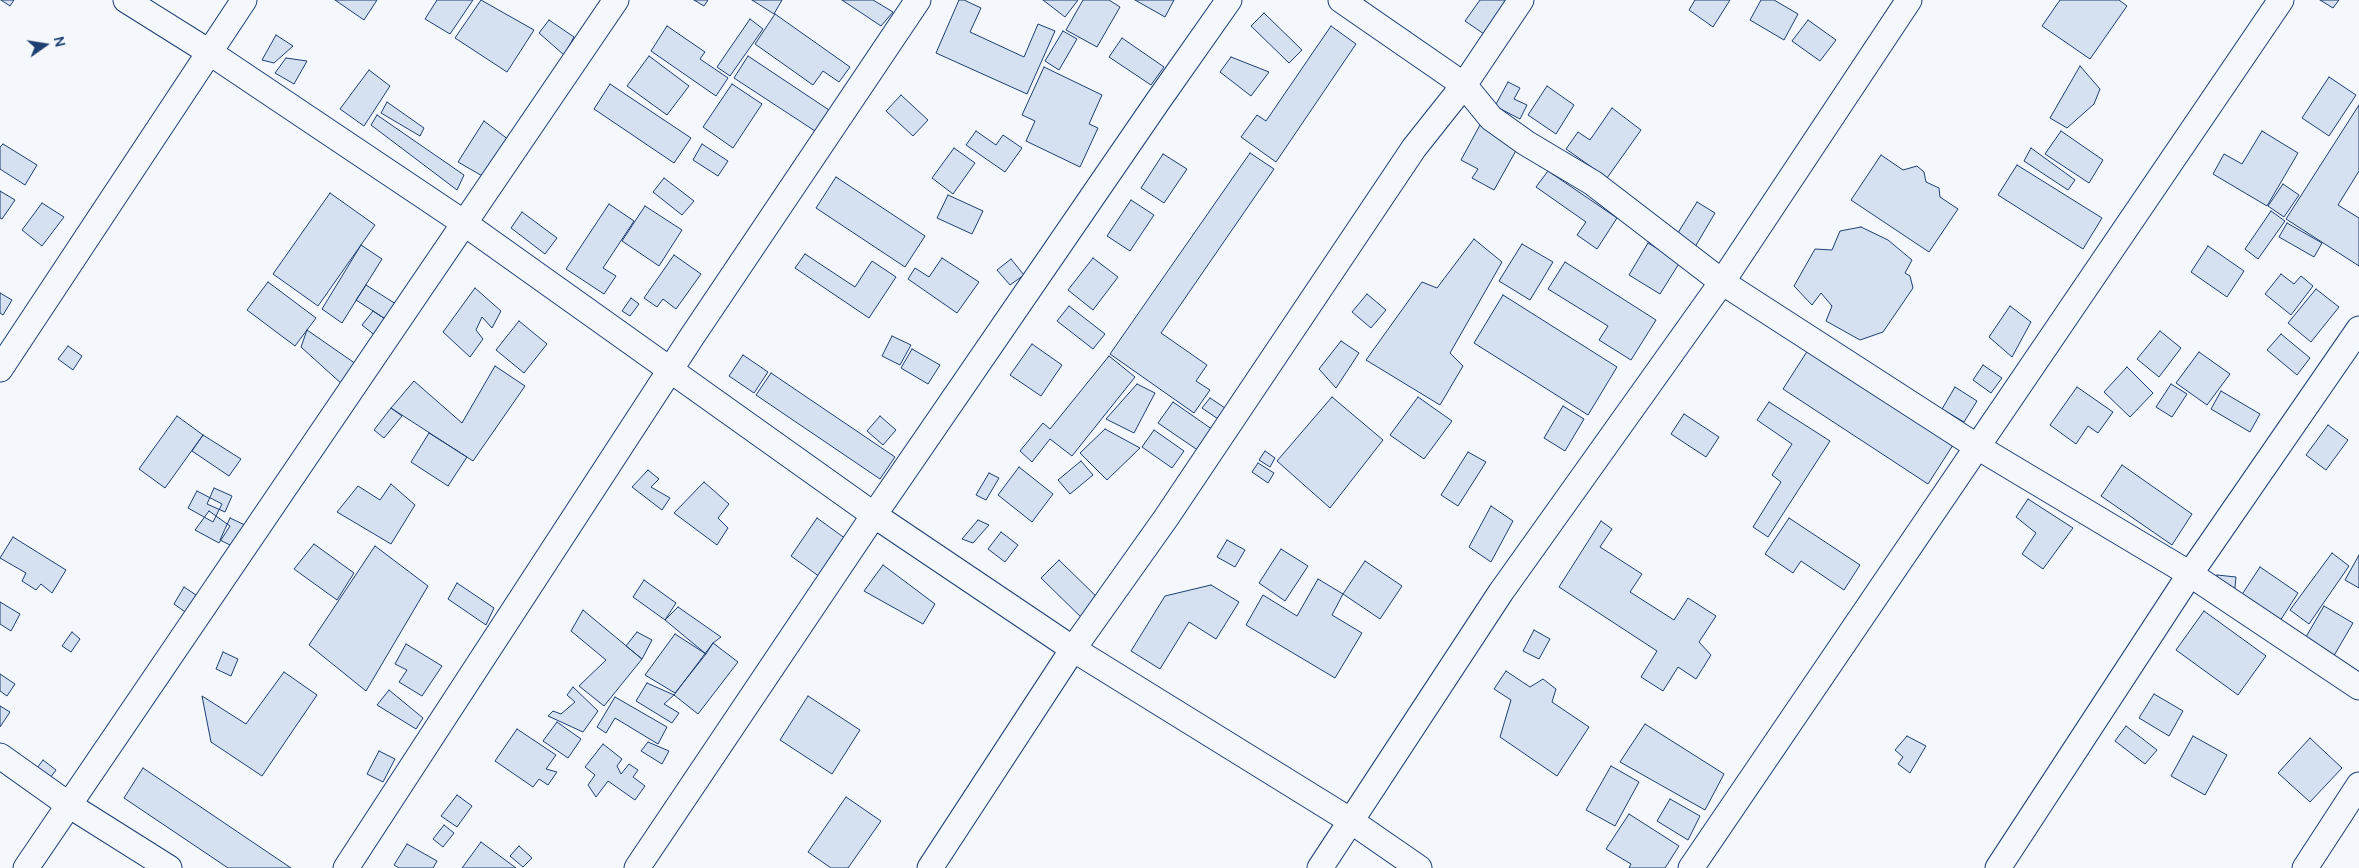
<!DOCTYPE html>
<html>
<head>
<meta charset="utf-8">
<style>
	body { margin:0 }
	#map { position:relative; width:2359px; height:868px; overflow:hidden; background:#f4f7fb; font-family:Manrope,sans-serif }
	canvas { display:block }
	.north { position:absolute; left:20px; top:20px; width:50px; height:50px; -webkit-text-stroke:4px #f4f7fb; paint-order:stroke; rotate:77deg; font-size:14px; font-weight:700; line-height:20px; text-align:center; color:#1d3f73 }
	.north::after { content:''; display:block; margin:auto; width:18px; height:22px; background:#1d3f73; clip-path:polygon(50% 0,100% 100%,50% 72%,0 100%) }
</style>
</head>
<body>
<div id="map">
<canvas width="2359" height="868"></canvas>
<div class="north">N</div>
</div>
<script>
const ctx = document.querySelector('canvas').getContext('2d');
ctx.lineJoin = 'round';
function fillPath(path, color) {
  ctx.fillStyle = color;
  ctx.fill(path, 'evenodd');
}
function toPath(rows) {
  const path = new Path2D();
  for (const r of rows) {
    path.moveTo(r[0], r[1]);
    for (let i = 2; i < r.length; i += 2) path.lineTo(r[i], r[i + 1]);
  }
  return path;
}
function trace(path, color, width, dash) {
  ctx.strokeStyle = color;
  ctx.lineWidth = width;
  ctx.lineCap = dash ? 'butt' : 'round';
  ctx.setLineDash(dash || []);
  ctx.stroke(path);
}
const building = toPath([
	[1,0,14,0,10,6,1,0],
	[335,0,377,0,364,20,335,0],
	[437,0,473,0,450,34,425,19,437,0],
	[481,0,534,30,507,72,455,38,481,0],
	[694,0,708,0,704,6,694,0],
	[752,0,782,0,774,14,752,0],
	[842,0,873,0,893,12,881,26,842,0],
	[959,0,964,0,981,8,970,32,1024,57,1038,24,1055,31,1027,94,936,53,959,0],
	[1043,0,1078,0,1065,17,1043,0],
	[1083,0,1109,0,1120,7,1097,47,1066,30,1083,0],
	[1135,0,1174,0,1165,17,1135,0],
	[1480,0,1507,0,1484,34,1465,21,1480,0],
	[1695,0,1730,0,1713,27,1689,10,1695,0],
	[1761,0,1774,0,1798,14,1784,40,1750,20,1761,0],
	[2060,0,2119,0,2127,6,2090,59,2042,26,2060,0],
	[2320,0,2339,0,2333,8,2320,0],
	[1264,13,1302,50,1289,63,1251,26,1264,13],
	[775,14,850,67,839,82,823,71,813,85,755,44,775,14],
	[750,19,763,29,730,76,717,67,750,19],
	[549,20,574,37,564,55,539,33,549,20],
	[1808,20,1836,40,1820,61,1792,41,1808,20],
	[667,26,705,52,700,59,728,78,716,96,651,51,667,26],
	[1331,26,1356,44,1276,162,1241,137,1257,115,1266,121,1331,26],
	[1063,31,1077,39,1059,70,1045,61,1063,31],
	[276,35,293,46,274,63,262,60,276,35],
	[1122,38,1164,67,1151,85,1109,57,1122,38],
	[649,56,689,86,667,115,627,86,649,56],
	[748,56,829,110,815,131,734,78,748,56],
	[1231,57,1269,72,1251,96,1220,72,1231,57],
	[286,58,307,61,294,84,275,73,286,58],
	[2080,66,2100,89,2094,104,2067,128,2050,118,2080,66],
	[1044,67,1102,95,1089,124,1098,128,1080,167,1026,141,1035,121,1022,115,1044,67],
	[369,70,390,86,364,126,340,109,369,70],
	[2329,77,2356,95,2329,136,2302,118,2329,77],
	[1508,82,1520,88,1514,99,1527,105,1520,119,1495,106,1508,82],
	[610,84,691,138,674,163,594,109,610,84],
	[732,84,762,104,733,148,703,127,732,84],
	[1547,86,1574,105,1556,134,1528,115,1547,86],
	[901,95,928,120,913,136,886,111,901,95],
	[387,102,424,128,420,136,381,113,387,102],
	[2359,105,2359,171,2338,205,2359,218,2359,266,2286,219,2359,105],
	[1612,108,1641,130,1607,178,1566,149,1578,132,1590,140,1612,108],
	[377,115,464,175,457,190,371,125,377,115],
	[484,121,509,140,484,177,458,162,484,121],
	[1480,125,1518,147,1494,190,1472,178,1478,169,1461,160,1480,125],
	[976,131,996,145,1003,135,1022,148,1005,172,966,145,976,131],
	[2061,131,2103,160,2089,183,2045,154,2061,131],
	[2262,131,2298,153,2267,206,2213,174,2224,154,2242,164,2262,131],
	[3,144,37,165,25,185,0,169,0,147,3,144],
	[702,144,728,161,718,176,693,160,702,144],
	[954,148,975,163,953,194,932,178,954,148],
	[2031,148,2075,180,2068,190,2024,161,2031,148],
	[1250,153,1274,169,1161,333,1207,365,1196,381,1210,390,1194,413,1110,354,1250,153],
	[1163,154,1187,169,1164,203,1141,188,1163,154],
	[1881,155,1903,170,1917,166,1924,172,1926,182,1939,188,1940,197,1958,209,1929,252,1851,200,1881,155],
	[2017,165,2102,218,2083,249,1998,195,2017,165],
	[1548,171,1617,218,1597,249,1577,235,1586,222,1536,187,1548,171],
	[836,177,925,236,905,267,816,208,836,177],
	[664,178,694,201,682,215,653,192,664,178],
	[2283,184,2299,195,2284,217,2268,206,2283,184],
	[0,191,15,200,2,219,0,218,0,191],
	[330,193,375,225,318,306,273,274,330,193],
	[948,195,983,211,972,234,937,218,948,195],
	[1131,200,1154,215,1130,251,1107,236,1131,200],
	[1697,202,1715,213,1695,247,1676,236,1697,202],
	[42,203,64,217,42,246,22,230,42,203],
	[609,204,634,221,603,268,616,276,604,294,566,269,609,204],
	[645,206,682,230,659,266,622,241,645,206],
	[2271,211,2285,221,2258,259,2245,249,2271,211],
	[522,212,557,238,545,254,511,228,522,212],
	[2287,223,2322,243,2314,257,2279,237,2287,223],
	[1861,227,1888,240,1912,260,1905,273,1910,276,1913,288,1883,332,1860,340,1826,321,1832,306,1821,293,1812,305,1794,286,1815,249,1832,250,1840,231,1861,227],
	[1474,239,1502,262,1450,353,1463,366,1440,405,1366,360,1422,282,1437,288,1474,239],
	[1648,243,1680,262,1660,294,1629,275,1648,243],
	[1522,244,1553,262,1530,300,1499,281,1522,244],
	[361,245,382,259,342,323,322,309,361,245],
	[2208,246,2244,271,2227,297,2191,272,2208,246],
	[805,254,855,287,872,261,896,277,869,318,795,268,805,254],
	[674,255,701,274,676,309,663,299,657,307,644,298,674,255],
	[942,258,979,282,957,313,908,279,915,268,929,277,942,258],
	[1093,258,1118,277,1093,310,1068,290,1093,258],
	[1011,259,1024,275,1010,285,997,270,1011,259],
	[1565,262,1656,320,1631,360,1599,340,1608,326,1548,289,1565,262],
	[2281,274,2294,284,2301,276,2313,286,2291,315,2265,294,2281,274],
	[268,282,316,318,295,346,247,310,268,282],
	[366,285,399,306,390,322,356,300,366,285],
	[475,288,501,311,492,328,482,317,476,330,483,339,470,357,443,332,475,288],
	[2316,289,2339,307,2311,342,2288,323,2316,289],
	[0,293,12,300,3,315,0,313,0,293],
	[1367,294,1386,310,1371,328,1352,312,1367,294],
	[1503,295,1617,367,1588,415,1474,343,1503,295],
	[631,298,639,304,630,316,622,311,631,298],
	[1069,306,1105,334,1093,349,1057,321,1069,306],
	[2010,306,2031,322,2012,357,1989,337,2010,306],
	[373,311,390,322,377,337,362,325,373,311],
	[519,321,547,344,524,373,496,350,519,321],
	[307,330,356,364,343,385,301,347,307,330],
	[2160,331,2181,348,2159,377,2137,359,2160,331],
	[2281,334,2310,358,2297,375,2267,350,2281,334],
	[892,336,911,345,900,365,882,356,892,336],
	[1341,341,1359,353,1336,388,1319,369,1341,341],
	[1032,344,1062,365,1041,396,1010,375,1032,344],
	[68,346,82,356,73,370,58,359,68,346],
	[912,349,940,365,928,384,901,368,912,349],
	[1808,350,1953,445,1928,484,1783,389,1808,350],
	[2199,352,2230,374,2207,405,2176,383,2199,352],
	[743,355,768,372,754,393,729,376,743,355],
	[1109,356,1135,377,1072,456,1050,439,1032,462,1020,451,1043,423,1050,429,1109,356],
	[1983,365,2002,378,1991,393,1973,380,1983,365],
	[495,366,525,386,473,461,391,408,414,381,462,423,495,366],
	[2127,367,2153,393,2130,417,2104,392,2127,367],
	[771,373,895,457,880,479,756,395,771,373],
	[1137,384,1155,393,1134,433,1106,419,1137,384],
	[2171,384,2187,394,2172,417,2156,407,2171,384],
	[1955,387,1977,401,1964,422,1942,409,1955,387],
	[2077,387,2113,412,2098,433,2088,426,2076,444,2050,425,2077,387],
	[2221,391,2260,414,2250,432,2211,409,2221,391],
	[1332,397,1383,440,1330,508,1277,461,1332,397],
	[1418,397,1452,421,1424,459,1390,435,1418,397],
	[1210,398,1231,412,1224,423,1202,408,1210,398],
	[1173,402,1216,432,1202,453,1158,423,1173,402],
	[1769,402,1830,441,1768,537,1753,527,1781,482,1772,475,1792,444,1757,420,1769,402],
	[1563,406,1584,419,1565,451,1544,438,1563,406],
	[391,408,402,416,384,438,374,430,391,408],
	[1684,414,1719,437,1706,457,1671,434,1684,414],
	[177,416,203,435,165,488,139,469,177,416],
	[880,416,896,430,883,445,867,431,880,416],
	[2328,425,2348,440,2326,470,2306,455,2328,425],
	[1105,429,1140,448,1107,480,1080,453,1105,429],
	[1154,430,1184,451,1172,468,1142,447,1154,430],
	[429,433,467,457,448,486,411,462,429,433],
	[203,435,241,459,229,476,192,451,203,435],
	[1265,451,1275,458,1270,467,1259,460,1265,451],
	[1468,452,1486,462,1458,506,1441,495,1468,452],
	[1081,461,1093,475,1070,494,1058,480,1081,461],
	[1258,463,1274,473,1268,483,1252,472,1258,463],
	[2122,465,2192,514,2172,545,2101,496,2122,465],
	[1019,467,1053,494,1032,522,998,495,1019,467],
	[648,470,659,479,651,487,670,498,662,510,632,487,648,470],
	[989,473,999,478,986,500,976,495,989,473],
	[704,482,729,504,718,518,728,528,717,545,674,513,704,482],
	[391,484,415,505,391,544,337,512,358,486,380,500,391,484],
	[214,488,232,496,225,512,207,504,214,488],
	[197,491,222,504,213,522,188,508,197,491],
	[2028,499,2073,528,2043,569,2022,554,2036,533,2016,517,2028,499],
	[1491,506,1513,521,1491,562,1469,547,1491,506],
	[209,511,230,526,219,543,195,530,209,511],
	[230,518,247,526,236,548,220,540,230,518],
	[817,518,846,539,820,577,791,556,817,518],
	[1789,518,1860,565,1844,590,1801,561,1793,573,1765,554,1789,518],
	[978,520,989,525,973,543,962,539,978,520],
	[1601,521,1612,529,1600,547,1642,574,1630,592,1674,620,1688,598,1716,616,1699,642,1711,655,1696,679,1678,667,1663,691,1641,677,1657,651,1559,587,1601,521],
	[1001,532,1018,545,1005,562,988,549,1001,532],
	[13,537,66,570,52,593,41,584,36,590,22,581,26,573,0,558,13,537],
	[1227,540,1245,550,1235,567,1217,557,1227,540],
	[314,544,354,573,337,600,294,569,314,544],
	[375,546,428,586,366,691,309,645,375,546],
	[1281,549,1308,566,1285,601,1259,583,1281,549],
	[2332,553,2349,566,2309,624,2290,610,2332,553],
	[2359,555,2359,588,2345,580,2359,555],
	[1059,560,1103,603,1085,621,1041,578,1059,560],
	[1365,561,1402,586,1380,619,1343,594,1365,561],
	[883,565,935,604,923,624,864,591,883,565],
	[2260,567,2298,593,2278,624,2239,599,2260,567],
	[2217,575,2236,577,2234,597,2215,586,2217,575],
	[1318,579,1343,594,1332,615,1362,633,1335,678,1246,625,1263,595,1297,616,1318,579],
	[644,580,676,603,665,620,633,597,644,580],
	[457,583,494,608,486,625,448,599,457,583],
	[1211,585,1239,602,1216,639,1189,622,1160,669,1131,651,1165,596,1211,585],
	[184,587,199,597,188,614,174,604,184,587],
	[0,602,20,614,11,631,0,624,0,602],
	[2324,606,2353,623,2332,659,2303,642,2324,606],
	[678,607,721,637,713,643,706,654,665,620,678,607],
	[583,610,642,659,604,706,579,686,606,660,571,631,583,610],
	[2204,611,2266,656,2238,695,2176,650,2204,611],
	[1534,630,1550,639,1539,659,1523,651,1534,630],
	[72,632,80,639,71,652,62,646,72,632],
	[637,632,652,640,642,659,626,646,637,632],
	[675,634,706,654,675,693,645,675,675,634],
	[713,643,738,662,698,714,674,695,713,643],
	[406,644,442,666,422,696,399,682,407,670,395,664,406,644],
	[223,652,238,659,231,676,216,669,223,652],
	[1506,671,1530,687,1543,679,1556,689,1552,702,1589,727,1557,776,1500,737,1511,700,1494,689,1506,671],
	[284,672,317,695,262,776,211,742,202,696,246,724,284,672],
	[0,674,15,684,7,696,0,691,0,674],
	[647,683,674,695,664,704,679,713,672,723,636,701,647,683],
	[573,687,598,711,583,732,548,716,553,711,561,714,575,702,567,695,573,687],
	[389,690,423,718,416,729,377,705,389,690],
	[2154,694,2183,711,2169,736,2139,718,2154,694],
	[808,696,860,730,832,774,780,740,808,696],
	[615,697,667,727,658,744,615,718,606,733,597,727,615,697],
	[0,706,10,712,0,727,0,706],
	[557,722,581,739,568,758,543,741,557,722],
	[1645,724,1724,774,1705,810,1620,762,1645,724],
	[2126,726,2157,750,2145,764,2115,741,2126,726],
	[517,729,556,755,546,769,557,772,548,785,539,779,533,787,495,761,517,729],
	[1907,736,1926,746,1910,773,1898,764,1903,757,1895,750,1907,736],
	[2193,736,2227,755,2205,795,2171,776,2193,736],
	[2310,738,2342,768,2310,802,2278,773,2310,738],
	[648,742,669,751,662,764,641,751,648,742],
	[603,744,622,759,617,766,621,774,629,764,638,770,633,777,645,786,635,800,608,781,596,797,588,785,595,775,585,767,603,744],
	[379,751,395,759,383,782,367,774,379,751],
	[43,760,56,770,47,782,34,772,43,760],
	[1611,766,1639,782,1615,826,1586,810,1611,766],
	[143,768,291,868,228,868,124,798,143,768],
	[457,795,472,806,457,827,441,816,457,795],
	[846,797,881,821,848,868,831,868,808,852,846,797],
	[1670,799,1700,816,1688,840,1657,821,1670,799],
	[1629,814,1679,846,1665,868,1629,868,1631,864,1606,849,1629,814],
	[444,825,454,833,443,847,433,839,444,825],
	[481,842,516,868,462,868,481,842],
	[407,844,437,861,433,868,399,868,394,865,407,844],
	[519,846,532,858,523,867,510,856,519,846]
]);
fillPath(building, '#d5e0f0');
trace(building, '#1d3f73', 1);
const street = toPath([
	[126,0,209,52,464,223,874,515,1073,649,1351,821,1419,868],
	[1341,0,1464,85,1491,118,1526,143,1593,183,1722,282,1976,446,2190,574,2359,687],
	[0,369,244,0],
	[0,756,69,805,169,868],
	[26,868,616,0],
	[346,868,691,338,918,0],
	[637,868,874,515,1158,101,1229,0],
	[930,868,1073,649,1166,518,1414,148,1464,85,1521,0],
	[1320,868,1501,592,1722,282,1909,0],
	[1691,868,2281,0],
	[1998,868,2190,574,2359,329],
	[2305,868,2359,785]
]);
trace(street, '#1d3f73', 27);
trace(street, '#f4f7fb', 25);
</script>
</body>
</html>
